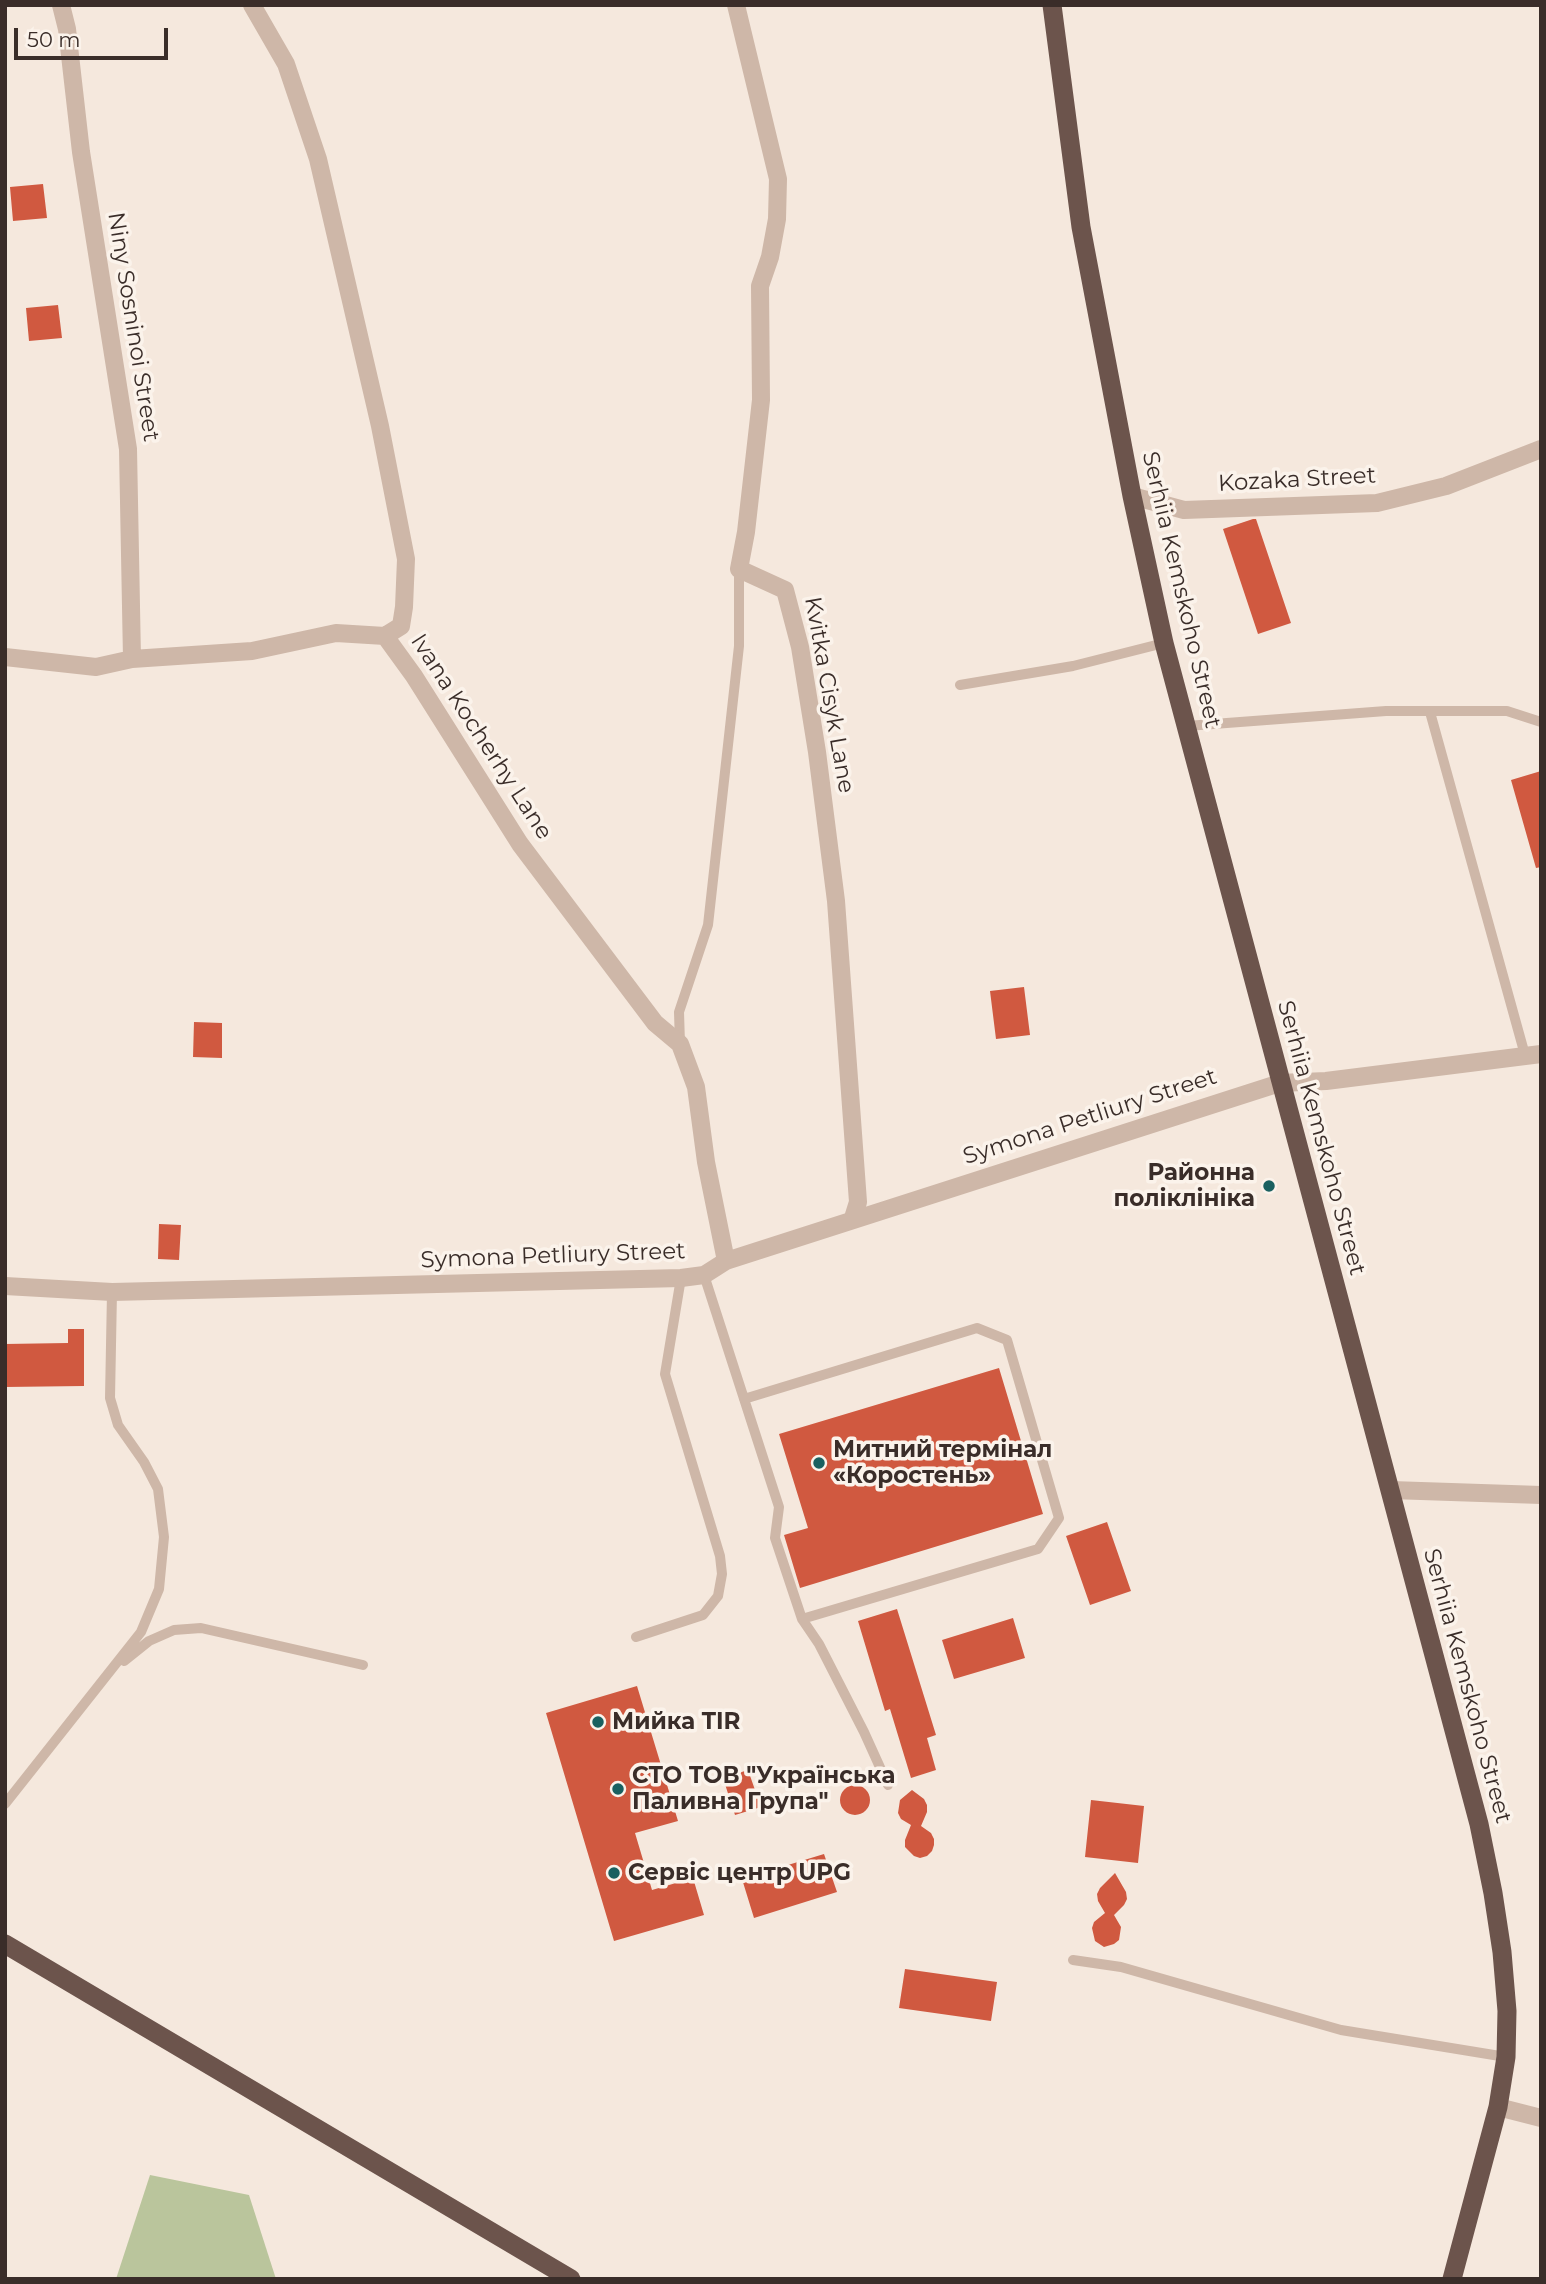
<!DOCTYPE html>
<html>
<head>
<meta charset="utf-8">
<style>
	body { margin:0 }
	#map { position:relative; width:1546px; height:2284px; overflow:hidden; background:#f5e8dd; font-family:Montserrat,sans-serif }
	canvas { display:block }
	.frame { position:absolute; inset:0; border:7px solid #3a2d29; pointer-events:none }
	.scale { position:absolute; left:14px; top:28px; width:154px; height:32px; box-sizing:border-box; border:4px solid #3a2d29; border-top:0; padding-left:9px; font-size:21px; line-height:24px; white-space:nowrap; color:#3a2d29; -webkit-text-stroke:5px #fbf3eb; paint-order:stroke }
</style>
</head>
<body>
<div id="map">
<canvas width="1546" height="2284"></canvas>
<div class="frame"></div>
<div class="scale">50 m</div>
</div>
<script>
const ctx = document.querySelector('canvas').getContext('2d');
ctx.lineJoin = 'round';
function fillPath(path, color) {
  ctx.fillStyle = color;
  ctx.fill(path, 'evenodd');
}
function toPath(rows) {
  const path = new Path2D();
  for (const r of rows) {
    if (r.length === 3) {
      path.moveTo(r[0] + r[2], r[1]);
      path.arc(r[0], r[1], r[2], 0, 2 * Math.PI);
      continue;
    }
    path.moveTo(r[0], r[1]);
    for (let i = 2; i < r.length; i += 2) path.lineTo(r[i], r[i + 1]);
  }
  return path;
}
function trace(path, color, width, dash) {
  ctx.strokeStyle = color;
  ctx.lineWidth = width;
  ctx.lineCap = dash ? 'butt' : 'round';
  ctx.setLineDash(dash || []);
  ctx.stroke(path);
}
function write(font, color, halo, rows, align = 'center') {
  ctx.font = font + ' Montserrat,sans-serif';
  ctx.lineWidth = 7;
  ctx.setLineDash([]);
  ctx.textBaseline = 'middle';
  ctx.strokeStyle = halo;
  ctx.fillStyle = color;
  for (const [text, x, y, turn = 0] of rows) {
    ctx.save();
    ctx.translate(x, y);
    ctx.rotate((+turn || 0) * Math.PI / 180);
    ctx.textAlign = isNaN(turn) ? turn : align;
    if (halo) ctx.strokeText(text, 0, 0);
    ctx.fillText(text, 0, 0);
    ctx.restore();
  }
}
fillPath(toPath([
	[150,2175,249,2195,276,2279,116,2279]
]), '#bac59c');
fillPath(toPath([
	[43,184,47,218,13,221,10,187],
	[58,305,62,338,29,341,26,308],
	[1253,519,1256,519,1291,623,1258,634,1223,529],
	[1541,771,1541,867,1536,868,1511,780],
	[1024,987,1030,1035,996,1039,990,991],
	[194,1022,222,1023,222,1058,193,1057],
	[159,1224,181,1225,179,1260,158,1259],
	[68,1329,84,1329,84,1386,5,1387,5,1344,68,1343],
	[999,1368,1043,1514,800,1588,784,1535,808,1528,779,1434],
	[1107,1522,1131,1591,1090,1605,1066,1536],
	[897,1609,936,1735,927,1738,936,1770,911,1778,890,1709,885,1711,858,1621],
	[1013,1618,1025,1658,954,1679,942,1640],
	[637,1686,678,1821,635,1833,652,1890,693,1878,704,1915,614,1941,546,1713],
	[748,1770,761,1807,735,1815,723,1778],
	[855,1800,15],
	[912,1790,924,1799,927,1805,927,1812,921,1826,931,1833,934,1839,934,1845,932,1851,927,1856,920,1858,914,1856,905,1847,905,1840,911,1825,901,1819,898,1813,900,1800],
	[1091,1800,1144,1806,1138,1863,1085,1857],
	[824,1854,837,1892,754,1918,742,1879],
	[1115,1873,1126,1892,1127,1899,1124,1905,1114,1915,1121,1927,1119,1940,1114,1944,1104,1947,1095,1941,1092,1928,1094,1922,1105,1913,1098,1901,1097,1894,1100,1888],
	[905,1969,997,1982,991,2021,899,2008]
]), '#d05940');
trace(toPath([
	[960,685,1073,666,1164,643],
	[1430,712,1525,1055],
	[1187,726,1386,711,1507,711,1541,722],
	[680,1044,679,1012,708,925,739,646,739,569],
	[704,1275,779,1507,775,1538,802,1619,819,1644,864,1732,888,1785],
	[744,1399,977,1328,1007,1340,1059,1518,1038,1549,802,1619],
	[636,1637,703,1615,718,1596,722,1574,720,1556,665,1374,681,1278],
	[124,1661,149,1641,174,1630,201,1628,363,1665],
	[5,1804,141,1632,159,1589,164,1537,158,1489,144,1462,118,1425,110,1398,112,1292],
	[1073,1960,1121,1967,1341,2030,1506,2057]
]), '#ceb7a8', 10);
trace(toPath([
	[61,5,67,29,81,152,128,449,132,659],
	[252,5,286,64,318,159,380,426,406,559,404,607,401,626,385,636,414,676,520,844,655,1023,680,1044,696,1087,706,1162,726,1261],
	[736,5,778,179,777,219,770,257,760,286,761,400,746,532,739,569,785,590,800,647,817,752,836,901,858,1202,853,1218],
	[1132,496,1184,510,1377,503,1446,486,1541,449],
	[5,657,96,667,132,659,252,651,336,633,385,636],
	[5,1286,112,1292,681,1278,704,1275,726,1261,1280,1083,1326,1081,1541,1054],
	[1391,1490,1541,1495],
	[1498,2107,1541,2118]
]), '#ceb7a8', 18);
trace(toPath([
	[1052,5,1081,227,1132,496,1164,643,1479,1824,1493,1893,1502,1952,1507,2011,1506,2057,1498,2107,1452,2279],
	[5,1944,571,2279]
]), '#6c544c', 19);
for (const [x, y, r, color] of [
	[1269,1186,7,"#1a6060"],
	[819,1463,7,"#1a6060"],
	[598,1722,7,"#1a6060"],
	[618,1789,7,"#1a6060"],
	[614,1873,7,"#1a6060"]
]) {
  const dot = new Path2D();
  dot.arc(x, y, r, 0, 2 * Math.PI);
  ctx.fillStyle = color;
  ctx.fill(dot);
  trace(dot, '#fbf3eb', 2.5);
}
write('23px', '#3a2d29', '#fbf3eb', [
	["Niny Sosninoi Street",133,327,81],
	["Kozaka Street",1297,480,-3],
	["Serhiia Kemskoho Street",1181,590,77],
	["Kvitka Cisyk Lane",829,695,80],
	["Ivana Kocherhy Lane",481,737,57],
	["Symona Petliury Street",1090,1117,-18],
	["Serhiia Kemskoho Street",1321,1138,75],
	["Symona Petliury Street",553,1256,-2],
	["Serhiia Kemskoho Street",1467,1686,75]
]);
write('bold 23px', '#3a2d29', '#fbf3eb', [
	["Районна",1255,1173,"right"],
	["поліклініка",1255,1199,"right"],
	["Митний термінал",833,1450],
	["«Коростень»",833,1476],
	["Мийка TIR",612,1722],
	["СТО ТОВ \"Українська",632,1776],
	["Паливна Група\"",632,1802],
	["Сервіс центр UPG",628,1873]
], 'left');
</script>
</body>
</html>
